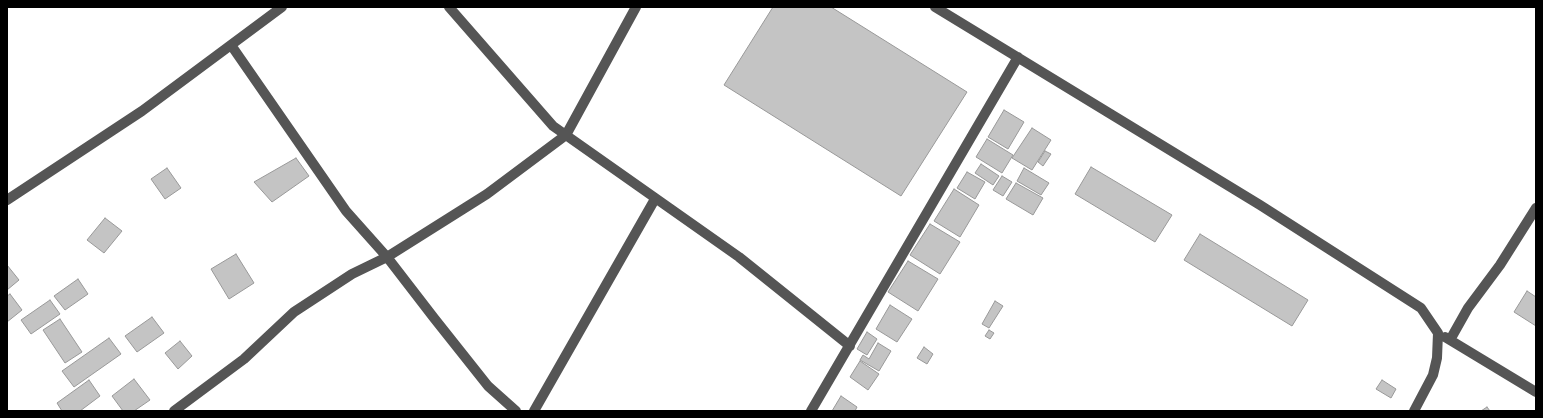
<!DOCTYPE html>
<html>
<head>
<meta charset="utf-8">
<style>
	body { margin:0 }
	#map { position:relative; width:1543px; height:418px; overflow:hidden; background:#fff; font-family:Helvetica,sans-serif }
	canvas { display:block }
	.frame { position:absolute; inset:0; border:8px solid #000; pointer-events:none }
</style>
</head>
<body>
<div id="map">
<canvas width="1543" height="418"></canvas>
<div class="frame"></div>
</div>
<script>
const ctx = document.querySelector('canvas').getContext('2d');
ctx.lineJoin = 'round';
function fillPath(path, color) {
  ctx.fillStyle = color;
  ctx.fill(path, 'evenodd');
}
function toPath(rows) {
  const path = new Path2D();
  for (const r of rows) {
    path.moveTo(r[0], r[1]);
    for (let i = 2; i < r.length; i += 2) path.lineTo(r[i], r[i + 1]);
  }
  return path;
}
function trace(path, color, width, dash) {
  ctx.strokeStyle = color;
  ctx.lineWidth = width;
  ctx.lineCap = dash ? 'butt' : 'round';
  ctx.setLineDash(dash || []);
  ctx.stroke(path);
}
const building = toPath([
	[773,7,831,7,967,92,901,196,724,85,773,7],
	[1004,110,1024,122,1008,149,988,137,1004,110],
	[1032,128,1051,140,1032,170,1012,158,1032,128],
	[987,139,1013,155,1002,173,976,157,987,139],
	[1045,151,1051,154,1043,166,1038,162,1045,151],
	[296,158,309,176,272,202,254,182,296,158],
	[981,164,999,176,993,185,975,173,981,164],
	[1091,167,1172,215,1155,242,1075,194,1091,167],
	[167,168,181,188,165,199,151,179,167,168],
	[1024,168,1049,183,1041,195,1017,181,1024,168],
	[967,172,985,182,975,199,957,188,967,172],
	[1002,176,1012,182,1003,196,993,190,1002,176],
	[1016,183,1043,198,1033,215,1006,199,1016,183],
	[954,189,979,205,960,237,934,221,954,189],
	[105,218,122,231,104,253,87,240,105,218],
	[930,224,960,242,940,274,910,255,930,224],
	[1200,234,1308,300,1292,326,1184,260,1200,234],
	[236,254,254,283,229,299,211,269,236,254],
	[908,261,938,279,918,311,888,292,908,261],
	[7,265,19,280,7,290,7,265],
	[78,279,88,294,65,310,54,296,78,279],
	[1527,291,1536,297,1536,326,1514,312,1527,291],
	[10,294,22,310,7,322,7,296,10,294],
	[50,300,60,314,31,334,21,320,50,300],
	[995,301,1003,306,989,328,982,324,995,301],
	[890,305,912,319,897,342,876,329,890,305],
	[152,317,164,333,137,352,125,336,152,317],
	[60,319,82,352,65,363,43,330,60,319],
	[989,330,994,333,990,339,985,336,989,330],
	[867,332,877,339,867,355,857,349,867,332],
	[109,338,121,354,74,387,62,371,109,338],
	[180,341,192,356,178,369,165,353,180,341],
	[878,343,891,351,879,371,860,360,863,355,869,359,878,343],
	[924,347,933,354,927,364,917,358,924,347],
	[860,361,879,374,868,390,850,377,860,361],
	[134,379,150,400,134,411,123,411,112,396,134,379],
	[89,380,100,396,80,411,62,411,57,403,89,380],
	[1382,380,1396,389,1391,398,1376,389,1382,380],
	[841,396,857,407,855,411,832,411,841,396],
	[1487,407,1490,411,1481,411,1487,407]
]);
fillPath(building, '#c4c4c4');
trace(building, '#999', 1);
trace(toPath([
	[449,7,553,126,739,257,850,346],
	[935,7,1260,205,1421,308,1438,333,1437,358,1433,375,1414,411],
	[231,45,346,211,387,257,434,318,488,386,516,411],
	[7,200,142,111,282,7],
	[1445,337,1536,392],
	[1450,340,1468,308,1500,265,1536,208],
	[174,411,244,359,294,312,352,274,387,257,487,194,566,135,636,7],
	[534,411,655,199],
	[811,411,1018,57]
]), '#555', 10);
</script>
</body>
</html>
